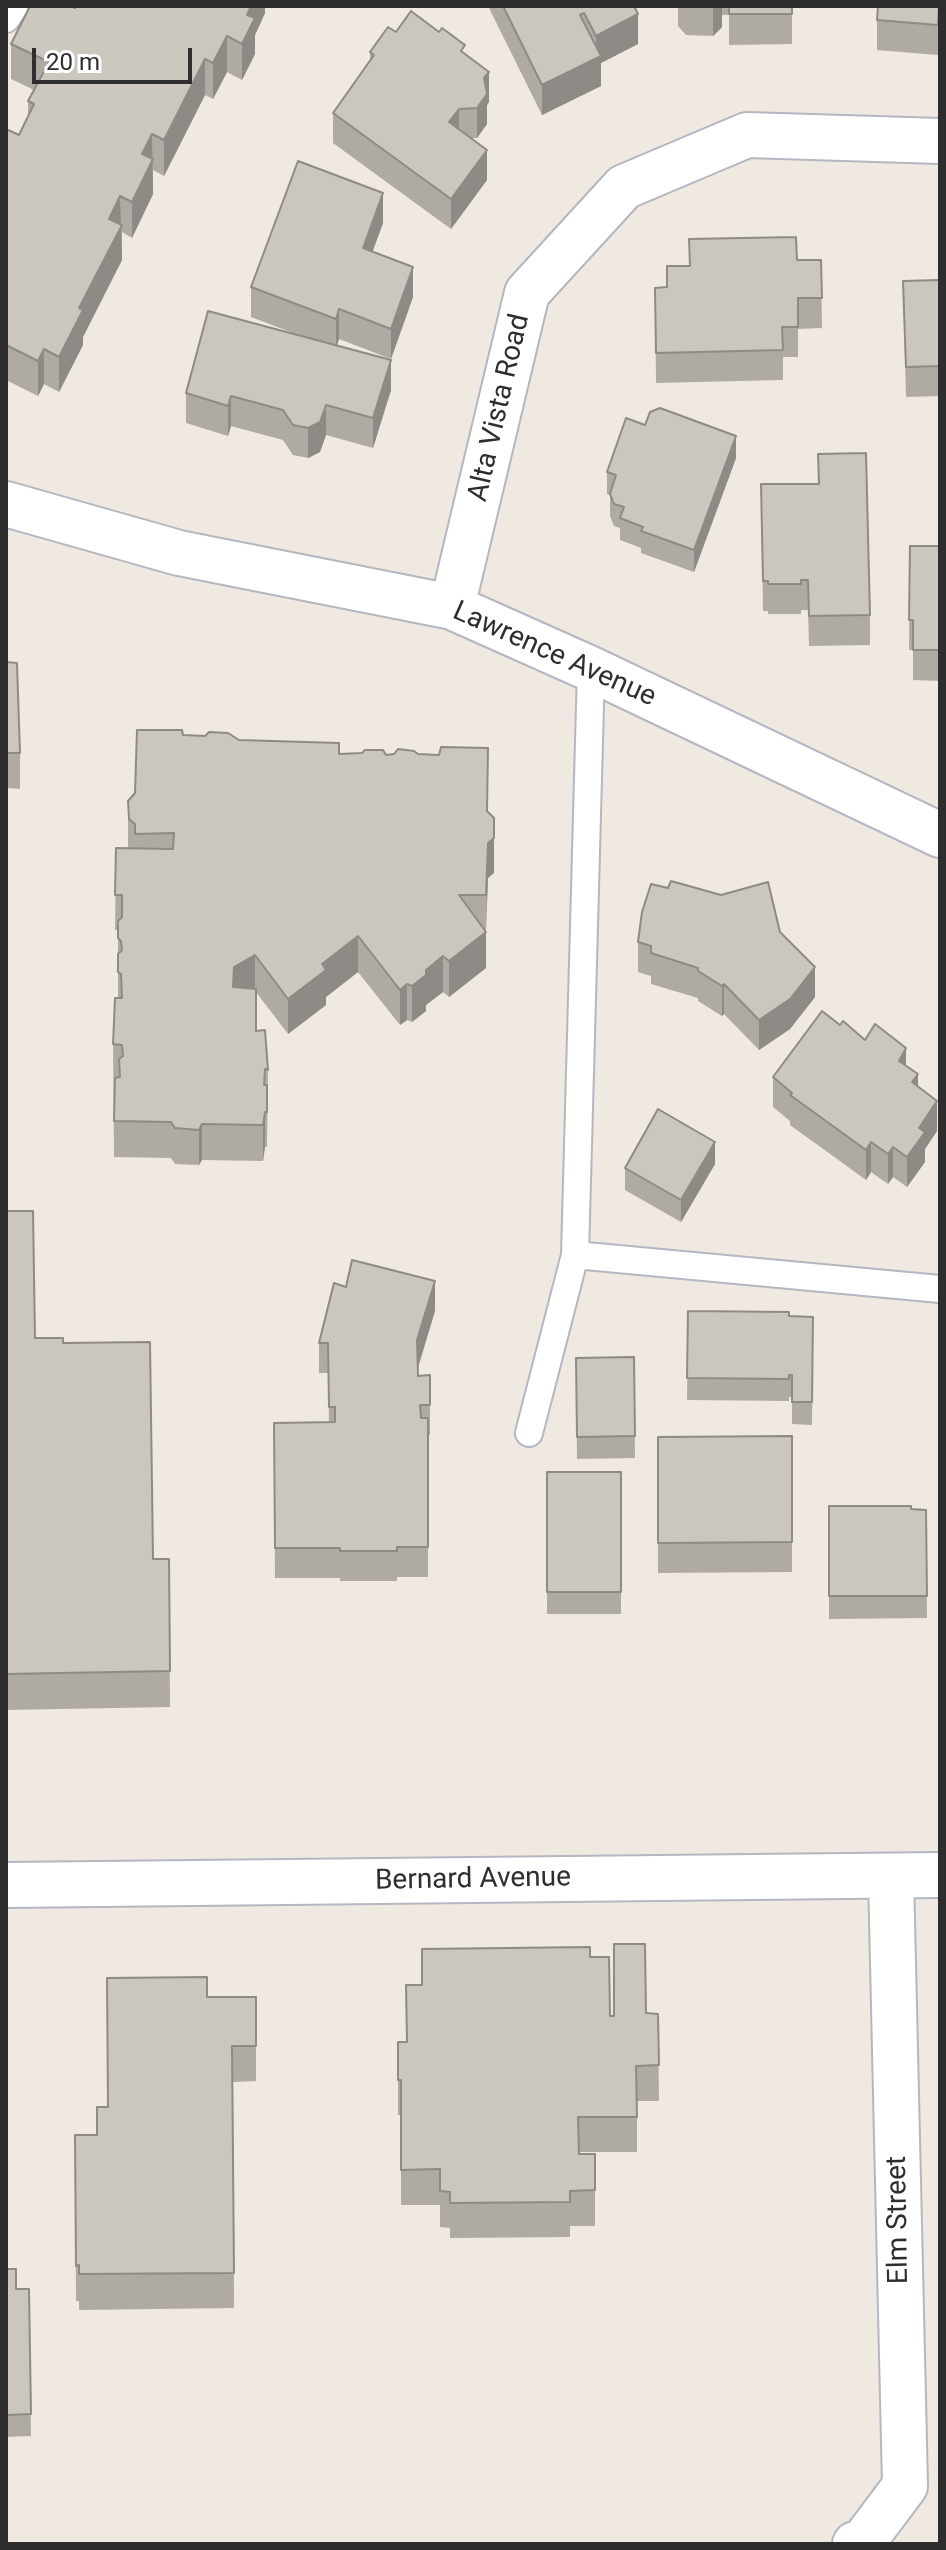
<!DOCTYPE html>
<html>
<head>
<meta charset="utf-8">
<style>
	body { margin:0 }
	#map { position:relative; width:946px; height:2550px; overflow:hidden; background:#efe9e1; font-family:Roboto,sans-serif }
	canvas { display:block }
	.frame { position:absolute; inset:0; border:8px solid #2e2e2e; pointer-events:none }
	.scale { position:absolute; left:32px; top:48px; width:160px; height:36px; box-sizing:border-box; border:4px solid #2e2e2e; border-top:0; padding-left:10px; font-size:24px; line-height:28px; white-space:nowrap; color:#2e2e2e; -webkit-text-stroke:6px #fff; paint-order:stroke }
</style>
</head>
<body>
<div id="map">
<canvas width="946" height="2550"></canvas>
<div class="frame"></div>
<div class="scale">20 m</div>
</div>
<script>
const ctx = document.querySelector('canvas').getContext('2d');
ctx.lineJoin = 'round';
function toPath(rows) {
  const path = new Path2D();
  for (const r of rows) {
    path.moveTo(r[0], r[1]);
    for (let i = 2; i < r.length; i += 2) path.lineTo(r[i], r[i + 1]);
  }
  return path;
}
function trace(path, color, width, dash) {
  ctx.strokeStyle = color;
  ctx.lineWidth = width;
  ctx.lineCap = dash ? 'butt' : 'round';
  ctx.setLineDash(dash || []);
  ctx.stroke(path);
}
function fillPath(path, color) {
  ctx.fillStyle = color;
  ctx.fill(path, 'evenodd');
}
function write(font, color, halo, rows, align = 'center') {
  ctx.font = font + ' Roboto,sans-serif';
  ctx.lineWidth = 8;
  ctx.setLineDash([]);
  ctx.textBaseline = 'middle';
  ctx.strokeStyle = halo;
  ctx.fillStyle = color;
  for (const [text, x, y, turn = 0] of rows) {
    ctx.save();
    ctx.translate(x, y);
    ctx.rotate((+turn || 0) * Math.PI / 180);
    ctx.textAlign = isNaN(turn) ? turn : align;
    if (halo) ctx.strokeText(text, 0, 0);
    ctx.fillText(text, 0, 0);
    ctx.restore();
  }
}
const lane = toPath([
	[6,19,15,6],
	[591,669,575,1255,940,1289],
	[529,1433,575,1255]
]);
const street = toPath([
	[6,504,179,553,452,607,591,669,940,835],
	[452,607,527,293,624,187,747,135,940,141],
	[855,2544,863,2542,905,2486,891,1876]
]);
const secondary = toPath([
	[6,1885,940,1875]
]);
trace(lane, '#b4b7c1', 30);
trace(street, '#b4b7c1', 48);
trace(secondary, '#b4b7c1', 48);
trace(lane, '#fff', 26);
trace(street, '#fff', 44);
trace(secondary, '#fff', 44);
fillPath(toPath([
	[265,6,265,13,255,35,255,54,242,80,227,72,213,99,205,95,164,176,153,170,153,194,132,238,122,232,122,260,83,337,83,345,59,392,44,384,38,396,6,380,6,129,19,135,28,116,28,101,34,90,11,79,11,44,75,8],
	[488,6,634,6,638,44,601,63,601,86,542,115],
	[678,6,792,6,792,44,729,45,729,15,722,15,722,27,713,36,686,35,678,26],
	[940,6,938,55,877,50,877,20],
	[396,32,465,55,489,102,487,105,487,124,477,138,472,138,487,180,451,229,333,143,333,113,370,62,370,52],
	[383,223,372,252,413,297,391,359,339,339,337,346,391,390,373,448,326,435,320,452,308,458,293,455,283,440,231,426,228,436,186,423,186,393,301,336,251,317,251,287],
	[797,260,821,260,822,328,798,329,798,357,783,357,783,380,656,383,655,288,667,287,689,266],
	[940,280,940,396,906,397,903,281],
	[736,458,694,572,641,553,641,548,620,540,620,528,614,526,610,516,610,495,607,494,607,472],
	[761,484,870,615,870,645,809,646,808,610,801,610,801,614,768,614,768,611,763,611],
	[910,546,940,546,940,681,913,680,913,650,909,650],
	[6,662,20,753,20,789,6,788],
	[183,735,239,740,339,754,386,755,487,812,494,853,494,873,488,878,486,930,485,930,486,968,449,997,443,992,426,1005,426,1011,412,1022,407,1020,400,1025,358,972,326,997,326,1005,288,1034,256,992,256,1031,268,1070,267,1147,265,1147,263,1161,202,1160,199,1165,175,1164,171,1158,114,1157,113,1044,118,998,118,930,115,930,116,848,128,848,128,801],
	[780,932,815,997,790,1029,759,1050,724,1014,722,1016,698,1001,698,998,651,984,651,976,638,972,638,942],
	[840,1025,865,1040,906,1067,918,1086,937,1131,925,1149,925,1162,907,1187,893,1177,888,1184,871,1172,866,1180,790,1125,790,1121,773,1107,773,1077],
	[715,1164,681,1222,625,1190,625,1168],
	[6,1211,35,1338,63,1343,153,1559,169,1559,170,1707,6,1710],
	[435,1311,418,1368,418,1376,430,1375,430,1435,428,1435,428,1577,397,1577,397,1581,340,1581,340,1578,275,1578,274,1423,329,1422,328,1373,319,1373,319,1343],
	[688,1311,813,1317,812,1425,792,1424,792,1397,789,1397,789,1401,687,1400],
	[634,1357,635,1458,577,1459,576,1358],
	[792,1436,792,1572,658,1573,658,1437],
	[547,1472,621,1472,621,1614,547,1614],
	[829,1506,926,1510,927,1618,829,1619],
	[590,1957,610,2016,646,2013,658,2014,659,2101,637,2101,637,2152,579,2152,579,2154,595,2154,595,2226,570,2226,570,2237,450,2238,450,2228,440,2227,440,2205,401,2205,401,2115,398,2115,398,2042,406,2042,422,1985],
	[207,1997,256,1997,256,2081,233,2082,234,2308,79,2310,79,2301,76,2301,75,2135,97,2135,108,2107],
	[6,2269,16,2289,29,2289,31,2436,6,2437]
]), '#afaba4');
fillPath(toPath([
	[251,6,265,6,265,13,255,35,255,54,242,80,242,44,247,15],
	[713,6,722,6,722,27,713,36],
	[939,6,940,26,938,55,938,25],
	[638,14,638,44,601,63,601,86,542,115,542,85,596,58,596,36],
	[227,36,227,72,213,99,213,63],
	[205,59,205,95,164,176,164,140],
	[489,72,489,102,487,105,487,124,477,138,477,108,484,78],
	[459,109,459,139,449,122],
	[152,134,153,194,132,238,132,202,142,154],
	[487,150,487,180,451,229,451,199],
	[383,193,383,223,363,278,363,248],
	[120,196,122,260,83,337,83,345,59,392,59,357,79,308,109,219],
	[413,267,413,297,391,359,391,329],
	[339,309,339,339,336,349,336,319],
	[44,349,44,384,38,396,38,361],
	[391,360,391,390,373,448,373,418],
	[231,396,231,426,228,436,228,406],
	[326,405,326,435,320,452,308,458,308,428],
	[736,436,736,458,694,572,694,550],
	[494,818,494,873,488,878,486,930,488,843],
	[486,932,486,968,449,997,449,961],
	[358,936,358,972,326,997,326,1005,288,1034,288,999,322,964],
	[255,955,255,990,233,1023,234,967],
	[443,956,443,992,426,1005,426,1011,412,1022,412,986,426,970],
	[815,967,815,997,790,1029,759,1050,759,1020],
	[407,984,407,1020,400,1025,400,990],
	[724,984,724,1014,722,1016,722,986],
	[906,1048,906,1078,899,1061],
	[265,1069,265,1147,263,1161,263,1125],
	[918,1074,918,1105,912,1082],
	[937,1101,937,1131,925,1149,925,1162,907,1187,907,1157,919,1128],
	[202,1124,202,1160,199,1165,199,1130],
	[715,1142,715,1164,681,1222,681,1200],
	[871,1142,871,1172,866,1180,866,1150],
	[893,1147,893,1177,888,1184,888,1154],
	[435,1281,435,1311,417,1370,417,1340]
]), '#8e8b86');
const building = toPath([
	[30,6,71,6,75,8,76,6,251,6,247,15,255,18,242,44,227,36,213,63,205,59,164,140,152,134,142,154,153,159,132,202,120,196,109,219,122,225,79,308,83,310,59,357,44,349,38,361,6,345,6,129,19,135,34,104,28,101,49,62,11,44,30,6],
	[503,6,634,6,638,14,596,36,584,13,580,15,601,56,542,85,503,6],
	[729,6,792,6,792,14,729,14,729,6],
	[878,6,939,6,938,25,877,20,878,6],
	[411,11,439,32,442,28,465,45,461,51,489,72,484,78,487,94,477,108,459,109,449,122,487,150,451,199,333,113,374,55,370,52,388,27,396,32,411,11],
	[298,161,383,193,363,248,413,267,391,329,339,309,336,319,251,287,298,161],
	[796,237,797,260,821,260,822,298,798,298,798,327,782,327,783,350,656,353,655,288,667,287,667,266,690,266,689,239,796,237],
	[940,280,940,366,906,367,903,281,940,280],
	[208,311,391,360,373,418,326,405,320,422,308,428,293,425,283,410,231,396,228,406,186,393,208,311],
	[660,408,736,436,694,550,641,531,643,527,620,518,624,507,614,504,610,494,616,475,607,472,626,418,645,425,650,412,660,408],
	[866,453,870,615,809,616,808,580,801,580,801,584,768,584,768,581,763,581,761,484,819,484,818,454,866,453],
	[910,546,940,546,940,650,913,650,913,620,909,620,910,546],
	[6,662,17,663,20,753,6,753,6,662],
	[137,730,182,730,183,735,205,736,209,732,228,733,239,740,339,743,339,754,362,753,365,750,383,750,386,755,394,754,398,749,414,751,418,754,439,755,441,747,488,748,487,811,494,818,494,838,488,843,486,895,459,895,486,932,449,961,443,956,426,970,426,975,412,986,407,984,400,990,358,936,322,964,326,970,288,999,255,955,234,967,233,987,256,989,256,1031,265,1030,268,1070,265,1069,264,1085,267,1085,267,1112,265,1112,263,1125,202,1124,199,1130,175,1128,171,1122,114,1121,115,1078,120,1077,119,1059,123,1056,122,1045,113,1044,115,998,122,998,121,974,118,972,118,954,122,950,121,941,118,938,118,921,122,917,122,895,115,895,116,848,173,849,174,833,135,834,135,824,129,819,128,801,135,793,137,730],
	[671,881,721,895,768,882,780,932,815,967,790,999,759,1020,724,984,722,986,698,971,698,968,651,953,651,946,638,942,642,912,651,884,668,888,671,881],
	[822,1011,840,1025,843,1021,865,1040,875,1024,906,1048,899,1061,918,1074,912,1082,937,1101,919,1128,925,1132,907,1157,893,1147,888,1154,871,1142,866,1150,790,1095,792,1093,773,1077,822,1011],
	[658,1109,715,1142,681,1200,625,1168,658,1109],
	[6,1211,33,1211,35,1338,63,1338,63,1343,150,1342,153,1559,169,1559,170,1671,6,1674,6,1211],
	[352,1260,435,1281,417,1340,418,1376,430,1375,430,1405,420,1405,421,1418,428,1418,428,1547,397,1547,397,1551,340,1551,340,1548,275,1548,274,1423,335,1422,335,1407,329,1407,328,1343,319,1343,334,1283,346,1287,352,1260],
	[688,1311,789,1312,789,1316,813,1317,812,1402,792,1402,792,1375,789,1375,789,1379,687,1378,688,1311],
	[634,1357,635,1436,577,1437,576,1358,634,1357],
	[792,1436,792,1542,658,1543,658,1437,792,1436],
	[547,1472,621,1472,621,1592,547,1592,547,1472],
	[829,1506,911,1506,911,1509,926,1510,927,1596,829,1596,829,1506],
	[614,1944,645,1944,646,2013,658,2014,659,2065,636,2066,637,2117,578,2117,579,2154,595,2154,595,2190,570,2191,570,2202,450,2203,450,2192,440,2191,440,2169,401,2170,401,2080,398,2080,398,2042,407,2042,406,1985,422,1985,422,1949,590,1947,590,1957,609,1957,610,2016,614,2016,614,1944],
	[207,1977,207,1997,256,1997,256,2046,232,2046,234,2273,79,2274,79,2265,76,2266,75,2135,97,2135,97,2107,108,2107,107,1978,207,1977],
	[6,2269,16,2269,16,2289,29,2289,31,2414,6,2415,6,2269]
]);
fillPath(building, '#cbc7bf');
trace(building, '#8e8b86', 2);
write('28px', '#2e2e2e', '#fff', [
	["Alta Vista Road",500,408,-77],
	["Lawrence Avenue",554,655,24],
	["Bernard Avenue",473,1880,-1],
	["Elm Street",899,2220,-91]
]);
</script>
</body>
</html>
